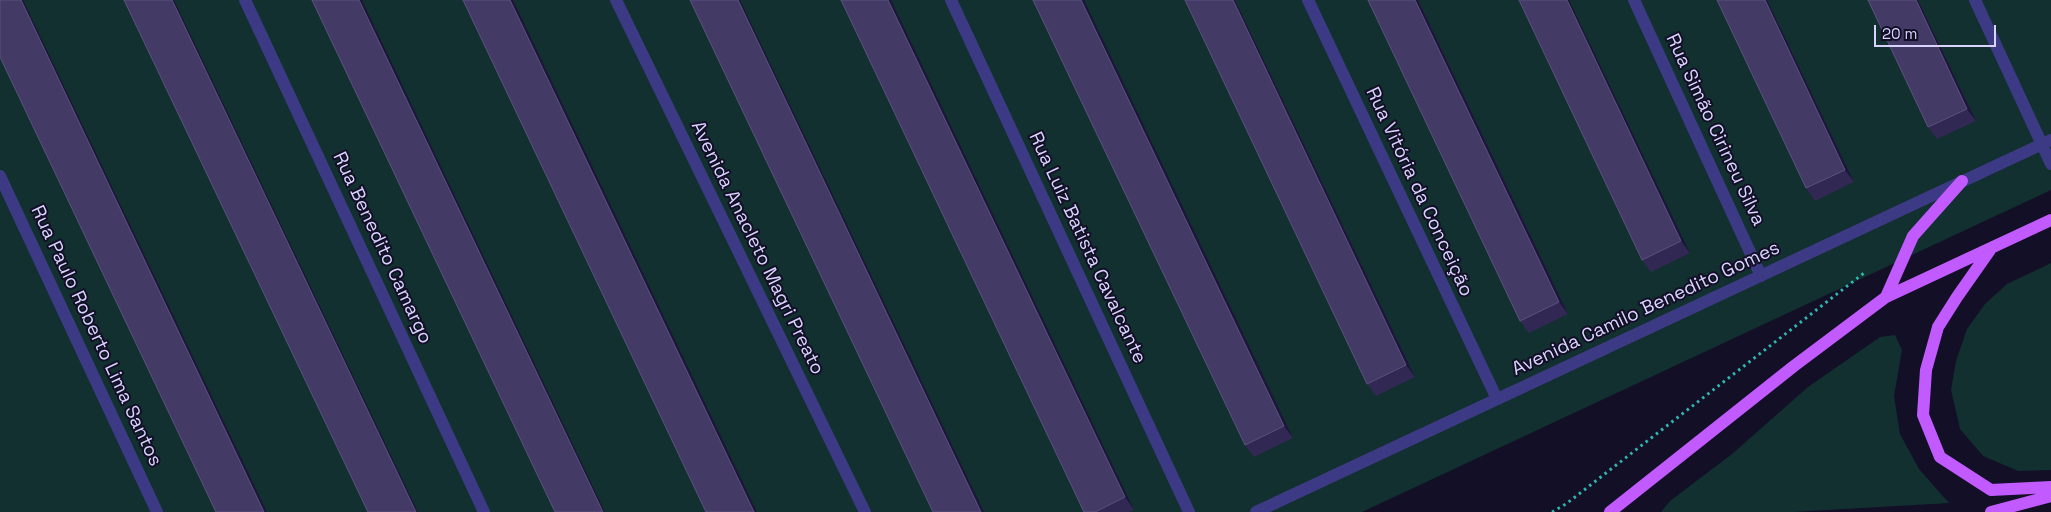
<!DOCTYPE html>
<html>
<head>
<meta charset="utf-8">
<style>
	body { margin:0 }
	#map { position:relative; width:2051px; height:512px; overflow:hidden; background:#130f26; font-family:"Space Grotesk",sans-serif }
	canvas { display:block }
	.scale { position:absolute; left:1874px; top:25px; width:122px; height:22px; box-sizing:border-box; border:2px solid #d9d4ff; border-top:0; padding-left:6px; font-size:15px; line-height:18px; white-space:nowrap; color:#d9d4ff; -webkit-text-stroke:4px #130f26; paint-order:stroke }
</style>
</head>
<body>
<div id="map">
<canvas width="2051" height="512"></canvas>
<div class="scale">20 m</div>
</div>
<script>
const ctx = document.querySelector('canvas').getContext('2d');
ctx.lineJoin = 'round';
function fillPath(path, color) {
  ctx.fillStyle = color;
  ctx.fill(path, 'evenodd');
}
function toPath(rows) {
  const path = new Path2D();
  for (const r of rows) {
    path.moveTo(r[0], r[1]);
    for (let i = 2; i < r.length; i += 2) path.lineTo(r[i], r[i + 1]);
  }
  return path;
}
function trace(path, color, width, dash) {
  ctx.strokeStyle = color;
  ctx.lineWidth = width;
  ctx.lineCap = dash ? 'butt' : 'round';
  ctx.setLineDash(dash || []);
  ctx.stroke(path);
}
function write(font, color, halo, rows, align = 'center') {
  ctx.font = font + ' "Space Grotesk",sans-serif';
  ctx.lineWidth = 4;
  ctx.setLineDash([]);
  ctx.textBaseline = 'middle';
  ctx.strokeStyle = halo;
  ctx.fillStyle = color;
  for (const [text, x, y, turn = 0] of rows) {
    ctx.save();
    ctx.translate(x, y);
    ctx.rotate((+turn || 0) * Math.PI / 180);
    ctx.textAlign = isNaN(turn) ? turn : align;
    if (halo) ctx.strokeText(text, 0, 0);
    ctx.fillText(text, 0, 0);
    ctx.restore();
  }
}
fillPath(toPath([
	[0,0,2051,0,2051,190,1362,512,0,512],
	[2051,263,2051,470,2018,471,1983,456,1960,429,1951,390,1956,361,1967,329,1985,304,2007,284],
	[1895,335,1902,350,1894,396,1900,434,1919,469,1949,503,1793,512,1661,512,1670,501,1732,454,1808,387,1880,337]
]), '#12302f');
trace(toPath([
	[1552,512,1566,504,1864,273]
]), '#2fb8b0', 3, [2.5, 4]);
trace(toPath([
	[245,0,484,512],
	[616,0,865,512],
	[951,0,1189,512],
	[1308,0,1497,399],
	[1634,0,1761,276],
	[1975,0,2051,164],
	[0,176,157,512],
	[1256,512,2051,140]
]), '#3d3a85', 12);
trace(toPath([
	[1990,250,1957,297,1938,327,1926,370,1923,415,1940,457,1991,490,2051,487],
	[1886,297,1913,236,1962,181],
	[1610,512,1794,366,1886,297,2051,220],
	[1991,512,2051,496]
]), '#c25bff', 12);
fillPath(toPath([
	[841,0,1134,510,1129,512,1084,512],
	[1033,0,1293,438,1254,457,1245,445],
	[1185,0,1235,0,1415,377,1376,396,1367,384],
	[1368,0,1418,0,1568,314,1529,333,1520,321],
	[1519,0,1690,253,1651,272,1642,260],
	[1717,0,1767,0,1854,182,1815,201,1806,188],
	[1918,0,1976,121,1937,139,1928,127]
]), '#312854');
fillPath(toPath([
	[21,0,23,0,267,512,264,512],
	[172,0,174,0,418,512,416,512],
	[359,0,362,0,605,512,603,512],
	[510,0,513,0,757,512,754,512],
	[738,0,740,0,984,512,981,512],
	[888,0,891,0,1134,510,1125,497],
	[1081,0,1084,0,1293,438,1284,426],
	[1233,0,1235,0,1415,377,1406,365],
	[1415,0,1418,0,1568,314,1559,302],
	[1567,0,1569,0,1690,253,1681,241],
	[1765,0,1767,0,1854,182,1845,170],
	[1916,0,1918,0,1976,121,1967,109]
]), '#1d163a');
const building = toPath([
	[0,0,21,0,264,512,216,512,0,57,0,0],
	[124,0,172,0,416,512,368,512,124,0],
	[312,0,359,0,603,512,555,512,312,0],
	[463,0,510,0,754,512,706,512,463,0],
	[690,0,738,0,981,512,933,512,690,0],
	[841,0,888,0,1125,497,1095,512,1084,512,841,0],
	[1033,0,1081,0,1284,426,1245,445,1033,0],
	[1185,0,1233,0,1406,365,1367,384,1185,0],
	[1368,0,1415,0,1559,302,1520,321,1368,0],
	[1519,0,1567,0,1681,241,1642,260,1519,0],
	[1717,0,1765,0,1845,170,1806,188,1717,0],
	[1868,0,1916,0,1967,109,1928,127,1868,0]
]);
fillPath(building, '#433a66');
trace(building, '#5a527e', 1);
write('19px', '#d9d4ff', '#130f26', [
	["Rua Simão Cirineu Silva",1715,130,65],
	["Rua Vitória da Conceição",1419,192,65],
	["Rua Benedito Camargo",382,248,65],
	["Avenida Anacleto Magri Preato",757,248,64],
	["Rua Luiz Batista Cavalcante",1087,248,65],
	["Avenida Camilo Benedito Gomes",1646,309,-25],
	["Rua Paulo Roberto Lima Santos",96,336,65]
]);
</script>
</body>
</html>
